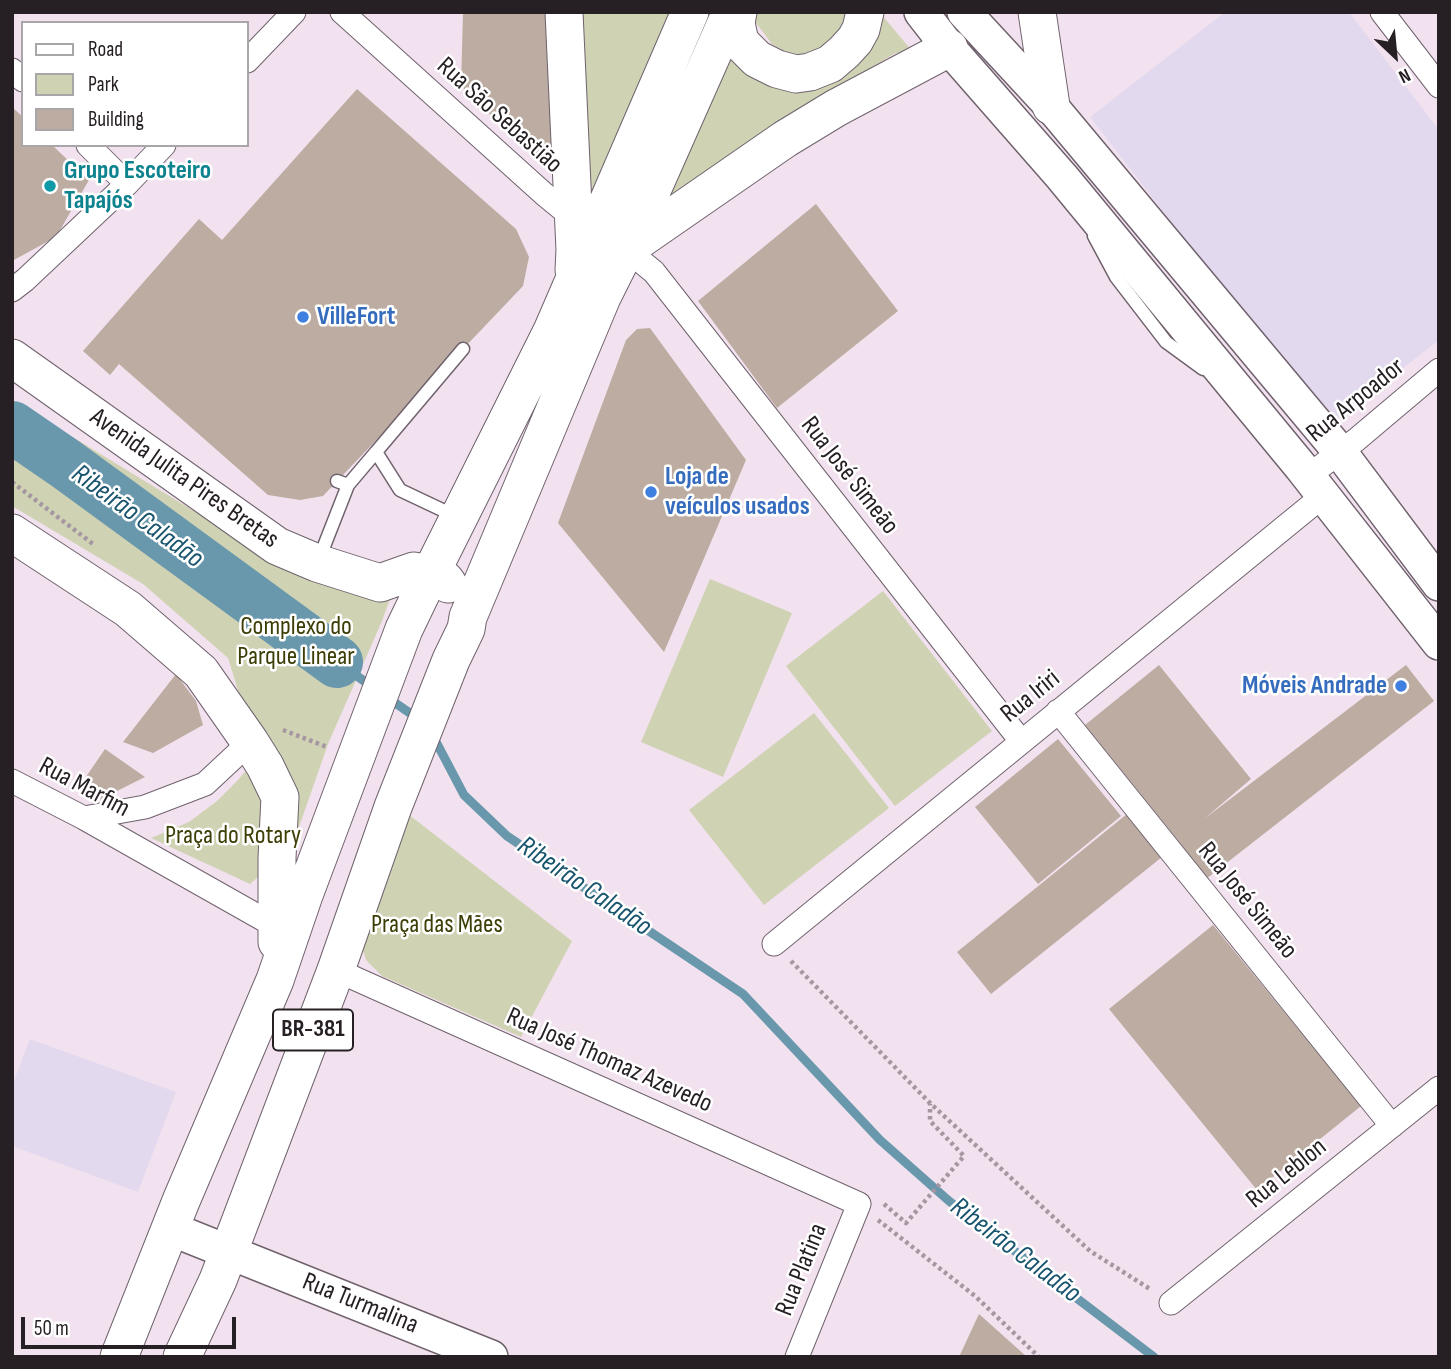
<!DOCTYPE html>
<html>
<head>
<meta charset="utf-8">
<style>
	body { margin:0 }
	#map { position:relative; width:1451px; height:1369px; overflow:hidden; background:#f2e2ef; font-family:"Sofia Sans Condensed",sans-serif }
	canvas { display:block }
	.frame { position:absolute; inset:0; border:14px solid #262025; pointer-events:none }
	.legend { position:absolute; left:21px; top:21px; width:228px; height:126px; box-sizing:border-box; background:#fff; border:2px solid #a8a6a8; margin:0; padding:9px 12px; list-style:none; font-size:21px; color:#262025 }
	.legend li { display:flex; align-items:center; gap:14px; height:35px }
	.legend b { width:35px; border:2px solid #a8a6a8 }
	.north { position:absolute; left:1360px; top:21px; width:70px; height:70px; -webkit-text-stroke:5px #fff; paint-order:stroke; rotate:154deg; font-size:19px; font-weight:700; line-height:28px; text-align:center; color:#262025 }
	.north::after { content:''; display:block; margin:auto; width:24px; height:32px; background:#262025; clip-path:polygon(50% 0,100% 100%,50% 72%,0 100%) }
	.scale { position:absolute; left:21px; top:1317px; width:215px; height:32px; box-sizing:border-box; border:4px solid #262025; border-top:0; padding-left:9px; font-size:21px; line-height:24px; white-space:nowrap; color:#262025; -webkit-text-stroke:5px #fff; paint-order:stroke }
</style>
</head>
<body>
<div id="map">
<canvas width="1451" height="1369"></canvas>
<div class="frame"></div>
<ul class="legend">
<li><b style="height:9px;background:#fff"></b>Road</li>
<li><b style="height:19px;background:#d0d2b4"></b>Park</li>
<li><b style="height:19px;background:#bcaca1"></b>Building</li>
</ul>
<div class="north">N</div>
<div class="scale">50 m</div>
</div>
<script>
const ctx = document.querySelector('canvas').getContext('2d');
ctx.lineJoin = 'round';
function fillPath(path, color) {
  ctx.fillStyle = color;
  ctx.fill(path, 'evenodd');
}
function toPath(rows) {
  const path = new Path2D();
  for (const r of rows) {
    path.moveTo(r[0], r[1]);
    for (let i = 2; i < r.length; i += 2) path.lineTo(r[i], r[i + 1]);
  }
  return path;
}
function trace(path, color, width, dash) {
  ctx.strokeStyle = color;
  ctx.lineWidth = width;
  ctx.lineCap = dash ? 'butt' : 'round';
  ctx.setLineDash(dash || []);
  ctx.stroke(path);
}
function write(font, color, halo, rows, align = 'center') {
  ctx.font = font + ' "Sofia Sans Condensed",sans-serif';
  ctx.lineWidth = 5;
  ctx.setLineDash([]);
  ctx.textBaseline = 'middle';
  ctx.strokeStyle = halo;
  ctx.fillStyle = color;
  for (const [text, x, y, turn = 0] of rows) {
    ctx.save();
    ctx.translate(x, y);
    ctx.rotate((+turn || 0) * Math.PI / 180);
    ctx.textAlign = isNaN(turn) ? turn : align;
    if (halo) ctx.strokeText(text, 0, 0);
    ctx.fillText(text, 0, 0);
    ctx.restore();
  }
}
fillPath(toPath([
	[1225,12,1349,12,1439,130,1439,340,1329,426,1090,117],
	[30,1039,176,1092,138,1192,12,1146,12,1086]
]), '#e3d9ee');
fillPath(toPath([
	[572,12,677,12,581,214],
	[752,12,858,12,818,55,791,55,772,44,753,19],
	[881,14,913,52,896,53,857,76,811,103,659,202,723,44,737,66,760,79,784,86],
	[12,400,243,541,396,583,382,621,328,744,285,867,249,726,228,658,143,584,12,506],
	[710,579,792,613,723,777,641,742],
	[883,591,992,731,895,806,786,666],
	[814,713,889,808,764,905,689,810],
	[253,762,266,793,267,869,250,884,151,838,189,822,217,801,238,780],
	[408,814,572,941,521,1037,382,976,366,960,361,944]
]), '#d0d2b4');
trace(toPath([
	[337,662,374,688],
	[388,698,420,720],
	[433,736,464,795,507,836,743,994,880,1140,949,1201,1154,1357]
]), '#6998ad', 9);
trace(toPath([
	[12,427,66,464,337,662]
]), '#6998ad', 52);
fillPath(toPath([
	[463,12,546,12,556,145,547,153,538,154,527,151,461,86],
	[357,89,516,229,529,257,523,286,323,496,300,500,268,495,119,364,110,375,83,351,199,219,222,240],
	[12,107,23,117,23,145,52,145,89,180,56,237,12,261],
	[816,204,898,311,777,408,698,301],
	[650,328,746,460,664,652,558,523,626,340,637,329],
	[1159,665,1251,779,1204,819,1406,665,1434,701,1206,879,1177,839,1085,725],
	[176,674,196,701,203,725,153,753,123,742],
	[1058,739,1121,816,1038,884,975,807],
	[105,749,145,777,95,802,77,790],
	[1127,814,1162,857,991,994,957,952],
	[1213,925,1361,1106,1257,1190,1109,1009],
	[979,1314,1027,1357,959,1357]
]), '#bcaca1');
const lane = toPath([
	[1094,236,1116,277,1166,342,1203,369],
	[348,485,376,452],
	[455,516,400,490,376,452,463,349],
	[319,559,348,485,337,481]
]);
const street = toPath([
	[342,12,544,194,577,221],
	[1382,12,1439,86],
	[247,61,294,12],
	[12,70,23,80],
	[88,145,127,184],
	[615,244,626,249,654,272,1021,741],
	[12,290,25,280,127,184,164,145],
	[1308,476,1356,440,1439,370],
	[1058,711,1392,1126],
	[12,781,84,818,277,927,284,919],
	[84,818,145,807,205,784,250,742],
	[774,944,1324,495],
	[336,970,859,1204,797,1357],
	[1171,1303,1439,1088]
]);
const secondary = toPath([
	[921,12,949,48,1062,177,1301,467,1439,643],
	[964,12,1051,106,1340,452,1439,584],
	[171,1229,491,1357]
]);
const primary = toPath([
	[564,12,575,250,574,270],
	[738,12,736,23,740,42,757,59,777,69,796,74,810,72,830,64,844,52,855,40,861,29,865,12],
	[1037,12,1051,106],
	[626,249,785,139,836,108,949,48],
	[12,358,277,546,317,563,380,583,414,571,445,580,448,584],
	[12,533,128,609,201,672,250,742,265,766,280,797,277,858,277,942],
	[119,1357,181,1201,275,980,304,895,404,629,430,575,552,331,690,12],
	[182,1357,218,1280,336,970,393,807,451,660,466,629,468,617,602,297,626,249,731,12]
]);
trace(lane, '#6f626d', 15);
trace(street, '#6f626d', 25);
trace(secondary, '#6f626d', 36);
trace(primary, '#6f626d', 39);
trace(toPath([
	[12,482,93,544],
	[283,730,327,747],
	[791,961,930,1103,1090,1251,1150,1289],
	[884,1204,906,1223,964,1156,930,1121,930,1104],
	[878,1220,975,1296,1039,1357]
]), '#a497a1', 4.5, [3.5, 3.5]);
trace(lane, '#fff', 12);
trace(street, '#fff', 23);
trace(secondary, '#fff', 33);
trace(primary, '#fff', 37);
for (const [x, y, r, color] of [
	[50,186,7,"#0f9aa8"],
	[303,317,7,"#3f7fe0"],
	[651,492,7,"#3f7fe0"],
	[1401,686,7,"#3f7fe0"]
]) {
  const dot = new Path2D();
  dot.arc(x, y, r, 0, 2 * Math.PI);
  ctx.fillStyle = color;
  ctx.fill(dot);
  trace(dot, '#fff', 2.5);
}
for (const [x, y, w] of [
	[313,1030,80]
]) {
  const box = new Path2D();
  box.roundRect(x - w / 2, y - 20.5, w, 41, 5);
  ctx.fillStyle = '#fff';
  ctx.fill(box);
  trace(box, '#262025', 2);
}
write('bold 24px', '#262025', null, [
	["BR-381",313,1030]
]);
write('26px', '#262025', '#fff', [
	["Rua São Sebastião",499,116,42],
	["Rua Arpoador",1356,401,-39],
	["Rua José Simeão",849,476,52],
	["Avenida Julita Pires Bretas",184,479,35],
	["Rua Iriri",1031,697,-39],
	["Rua Marfim",84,788,28],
	["Rua José Simeão",1247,901,51],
	["Rua José Thomaz Azevedo",609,1061,24],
	["Rua Leblon",1287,1174,-39],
	["Rua Platina",802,1270,-68],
	["Rua Turmalina",360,1304,22]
]);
write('bold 26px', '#0d838f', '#fff', [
	["Grupo Escoteiro",64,171],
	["Tapajós",64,201]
], 'left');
write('bold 26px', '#366cbe', '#fff', [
	["VilleFort",317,317],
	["Loja de",665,477],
	["veículos usados",665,507],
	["Móveis Andrade",1387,686,"right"]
], 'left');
write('26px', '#3d3d06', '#fff', [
	["Complexo do",296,627],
	["Parque Linear",296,657],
	["Praça do Rotary",233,836],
	["Praça das Mães",437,925]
]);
write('italic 28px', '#18546d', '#fff', [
	["Ribeirão Caladão",137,517,36],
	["Ribeirão Caladão",584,887,34],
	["Ribeirão Caladão",1015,1251,37]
]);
</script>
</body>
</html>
